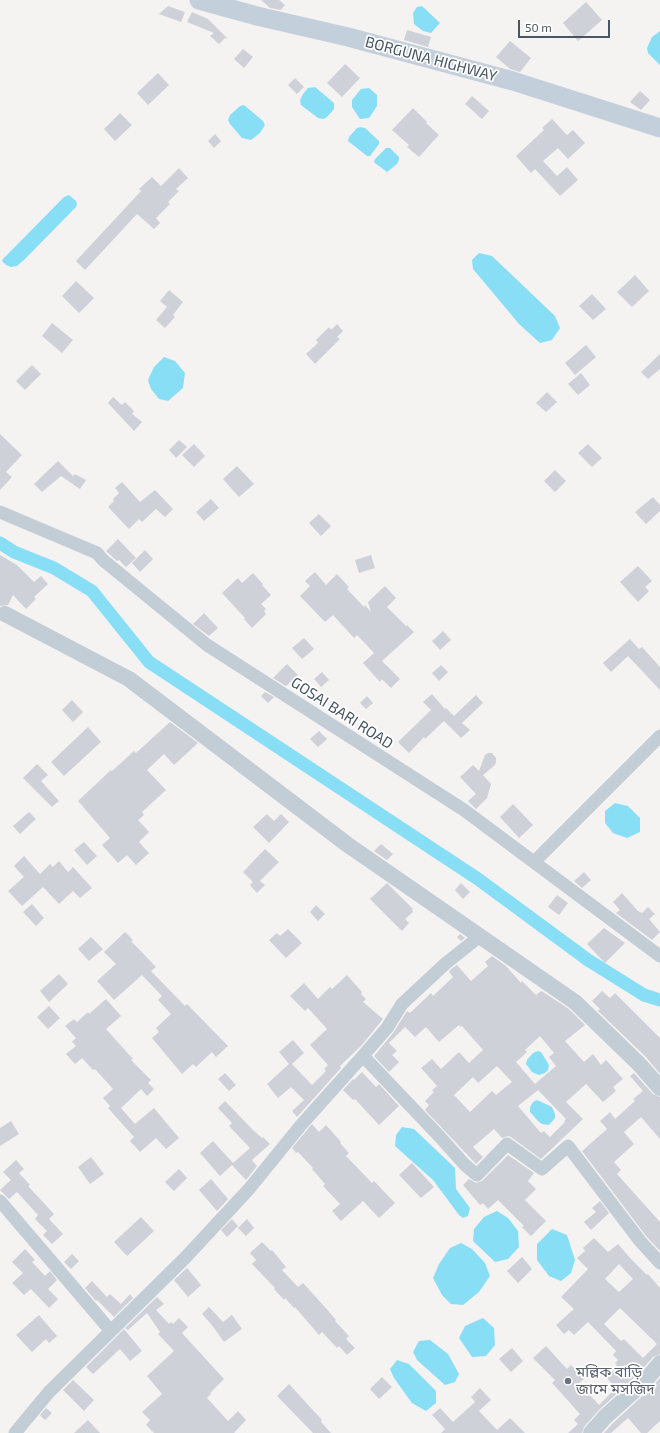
<!DOCTYPE html>
<html>
<head>
<meta charset="utf-8">
<style>
	body { margin:0 }
	#map { position:relative; width:660px; height:1433px; overflow:hidden; background:#f5f2f2; font-family:"Exo 2",sans-serif }
	canvas { display:block }
	.scale { position:absolute; left:518px; top:20px; width:92px; height:18px; box-sizing:border-box; border:2px solid #485662; border-top:0; padding-left:5px; font-size:12px; line-height:14px; white-space:nowrap; color:#485662; -webkit-text-stroke:3px #fff; paint-order:stroke }
</style>
</head>
<body>
<div id="map">
<canvas width="660" height="1433"></canvas>
<div class="scale">50 m</div>
</div>
<script>
const ctx = document.querySelector('canvas').getContext('2d');
ctx.lineJoin = 'round';
function fillPath(path, color) {
  ctx.fillStyle = color;
  ctx.fill(path, 'evenodd');
}
function toPath(rows) {
  const path = new Path2D();
  for (const r of rows) {
    path.moveTo(r[0], r[1]);
    for (let i = 2; i < r.length; i += 2) path.lineTo(r[i], r[i + 1]);
  }
  return path;
}
function trace(path, color, width, dash) {
  ctx.strokeStyle = color;
  ctx.lineWidth = width;
  ctx.lineCap = dash ? 'butt' : 'round';
  ctx.setLineDash(dash || []);
  ctx.stroke(path);
}
function write(font, color, halo, rows, align = 'center') {
  ctx.font = font + ' "Exo 2","Noto Sans Bengali",sans-serif';
  ctx.lineWidth = 3.5;
  ctx.setLineDash([]);
  ctx.textBaseline = 'middle';
  ctx.strokeStyle = halo;
  ctx.fillStyle = color;
  for (const [text, x, y, turn = 0] of rows) {
    ctx.save();
    ctx.translate(x, y);
    ctx.rotate((+turn || 0) * Math.PI / 180);
    ctx.textAlign = isNaN(turn) ? turn : align;
    if (halo) ctx.strokeText(text, 0, 0);
    ctx.fillText(text, 0, 0);
    ctx.restore();
  }
}
fillPath(toPath([
	[422,6,440,23,431,33,423,31,414,24,413,13,417,7],
	[660,31,660,65,648,53,647,48,652,37],
	[315,87,334,103,334,109,327,117,324,119,318,118,301,105,300,100,303,94,308,88],
	[369,88,377,95,377,106,369,118,360,119,352,107,352,100,361,89],
	[244,105,263,121,265,125,260,133,251,140,242,138,230,124,228,120,230,115,240,106],
	[361,127,365,128,379,141,379,144,370,156,367,156,348,141,349,137,357,128],
	[386,148,390,148,399,157,399,160,397,164,387,172,375,163,374,161,376,158],
	[69,195,76,201,77,204,76,207,25,259,17,266,11,267,6,265,2,261,3,259,64,197],
	[479,253,492,256,555,316,560,328,552,340,540,343,519,324,473,269,472,260],
	[164,357,175,361,185,373,183,388,168,401,159,399,151,389,148,380,154,367],
	[615,803,628,806,640,818,640,832,627,838,613,833,605,823,605,811],
	[538,1051,541,1052,549,1065,548,1070,545,1073,539,1075,532,1072,526,1064,527,1060,533,1053],
	[537,1100,552,1107,555,1114,555,1118,549,1125,542,1124,538,1121,530,1112,530,1107,533,1102],
	[402,1127,414,1129,455,1168,456,1189,470,1208,468,1216,463,1218,459,1215,433,1180,395,1146,396,1135],
	[497,1211,508,1218,518,1231,519,1247,508,1259,495,1262,473,1241,474,1229,484,1217],
	[552,1229,567,1235,575,1260,571,1273,561,1281,549,1276,537,1260,537,1244],
	[461,1243,472,1249,485,1263,490,1276,479,1292,463,1305,451,1304,442,1295,433,1278,439,1264,450,1248],
	[483,1318,494,1328,495,1345,486,1356,472,1357,459,1338,465,1326],
	[430,1340,448,1354,459,1374,455,1382,445,1385,417,1360,413,1352,419,1341],
	[397,1360,409,1364,436,1391,436,1403,426,1411,412,1403,394,1378,390,1369]
]), '#88def5');
trace(toPath([
	[0,543,14,552,54,568,92,591,149,662,478,879,588,960,644,995,660,1000]
]), '#88def5', 13);
fillPath(toPath([
	[261,0,279,0,285,5,281,10,270,8],
	[586,2,602,20,578,41,563,23],
	[168,6,185,12,181,22,159,14],
	[192,12,208,19,228,39,225,38,219,44,210,36,214,33,187,22],
	[407,30,431,37,428,47,404,40],
	[510,41,531,58,520,72,510,69,496,57],
	[243,49,253,57,244,68,234,59],
	[345,64,360,78,342,97,327,83],
	[158,73,169,85,148,105,137,93],
	[295,78,304,87,297,94,288,85],
	[640,91,650,100,641,110,630,102],
	[472,96,489,111,482,119,465,104],
	[413,108,427,122,426,123,439,135,419,157,407,147,409,145,392,130],
	[120,113,132,125,115,141,104,129],
	[552,119,567,135,573,130,585,143,568,159,558,148,543,161,557,176,567,167,578,180,560,196,535,169,531,173,516,156,544,130,542,128],
	[215,134,221,141,214,148,208,141],
	[179,168,188,178,176,189,179,191,168,202,170,204,156,218,160,223,154,229,137,214,85,270,76,261,141,191,139,189,152,177,161,186],
	[635,275,649,291,632,307,617,292],
	[76,281,94,298,79,313,62,296],
	[169,290,183,302,173,315,175,317,165,328,156,320,167,307,160,301],
	[592,294,606,309,593,320,579,306],
	[52,323,73,340,62,353,42,336],
	[337,324,343,331,337,337,340,339,315,364,306,354,318,343,316,340,329,327,331,330],
	[586,345,596,357,575,375,565,363],
	[660,354,660,369,648,379,641,372],
	[32,365,41,374,25,390,16,381],
	[581,373,590,385,578,395,568,384],
	[547,392,557,402,546,412,536,403],
	[113,397,122,405,125,402,134,411,132,414,142,422,134,431,108,403],
	[0,434,22,455,6,472,12,477,0,490],
	[179,440,187,447,176,458,169,450],
	[194,444,205,456,194,467,182,455],
	[588,444,602,458,592,467,578,453],
	[58,461,73,476,75,474,86,480,80,489,61,476,42,492,34,484],
	[237,466,254,484,239,497,223,479],
	[555,470,566,481,555,492,544,481],
	[122,482,140,502,155,490,173,509,165,517,156,509,142,522,139,519,129,529,108,507,114,501,113,499,119,493,115,488],
	[653,497,660,505,660,511,646,524,635,512],
	[211,499,219,508,204,521,196,512],
	[319,514,331,526,321,536,309,523],
	[118,539,136,558,126,567,119,560,117,561,106,551],
	[145,550,153,559,140,572,132,563],
	[0,555,17,565,34,582,41,576,48,584,34,597,36,599,26,609,13,595,8,605,0,606],
	[371,555,375,568,359,573,355,560],
	[638,566,652,581,645,587,649,591,638,602,620,582],
	[315,572,326,585,337,574,349,587,347,589,364,607,365,605,371,612,368,602,385,586,396,598,387,607,406,626,407,625,414,632,382,661,400,679,391,688,382,679,380,682,363,663,374,653,357,635,354,638,333,615,325,622,300,596,310,586,305,581],
	[253,573,263,584,262,585,271,595,261,604,266,609,264,611,266,614,252,628,244,619,245,618,222,593,238,578,242,583],
	[204,613,218,628,209,636,193,624],
	[443,631,451,640,440,650,432,641],
	[304,638,314,649,302,659,292,648],
	[630,639,639,649,642,647,660,667,660,690,628,656,611,672,603,663],
	[287,664,298,675,286,686,273,678],
	[441,665,448,672,439,681,432,673],
	[322,672,329,680,321,687,314,679],
	[265,692,274,697,268,703,261,696],
	[432,694,445,709,446,708,454,716,476,695,483,703,462,723,470,730,461,738,444,721,425,739,424,737,409,753,398,742,431,710,423,702],
	[367,696,373,703,366,709,360,703],
	[72,700,83,712,73,722,62,710],
	[170,722,198,743,174,765,164,754,147,770,166,790,142,812,144,815,138,820,149,832,139,842,149,853,136,865,127,855,118,863,102,845,110,838,78,801,111,770,112,771,134,751,136,753],
	[88,727,101,742,64,776,51,762],
	[319,731,327,739,318,747,310,739],
	[488,753,492,753,496,758,496,762,495,765,483,775,491,784,487,798,476,809,468,801,476,794,460,777,473,765,479,771,485,755],
	[37,764,48,775,41,781,59,801,52,807,23,778],
	[513,804,533,825,519,838,500,817],
	[29,812,36,819,20,834,13,826],
	[267,814,274,821,281,814,289,822,269,843,253,827],
	[84,842,97,856,87,865,74,850],
	[381,844,393,854,387,860,374,851],
	[265,849,279,862,260,881,265,885,257,893,250,885,253,882,243,872],
	[24,856,40,874,50,864,53,867,59,861,68,872,73,867,92,888,80,898,73,891,59,904,43,887,22,906,8,891,24,877,14,866],
	[584,872,591,880,582,888,574,881],
	[387,883,413,909,412,910,413,912,405,919,409,923,402,931,370,899],
	[461,883,470,892,463,899,455,890],
	[622,893,638,911,642,913,648,907,655,914,649,919,660,932,652,940,616,913,620,910,613,902],
	[557,895,568,903,559,915,548,907],
	[32,904,44,918,36,926,23,912],
	[316,905,325,914,318,921,310,912],
	[604,928,625,943,605,963,587,944],
	[288,929,302,943,286,958,269,940,277,933,280,936],
	[125,932,133,940,131,941,156,967,151,971,185,1006,187,1004,228,1046,216,1057,212,1052,196,1067,193,1064,182,1074,152,1038,159,1032,156,1028,171,1014,158,1000,162,996,142,975,114,1000,97,981,116,964,104,952],
	[460,934,465,938,461,941,457,937],
	[91,937,103,949,89,961,78,949],
	[492,956,506,966,521,983,522,981,536,995,541,991,543,992,569,1009,585,1025,565,1041,584,1062,593,1054,601,1065,606,1060,623,1079,613,1087,616,1091,603,1102,586,1084,566,1102,583,1119,541,1159,511,1137,508,1136,502,1138,494,1129,473,1147,483,1157,476,1164,425,1110,429,1105,425,1101,434,1092,432,1090,437,1086,421,1068,432,1059,441,1069,459,1052,469,1063,483,1050,462,1026,461,1027,459,1025,439,1042,426,1027,415,1037,405,1027,389,1043,397,1051,392,1055,399,1062,389,1072,374,1056,393,1033,407,1011,410,1013,431,993,433,996,453,977,449,972,450,970,457,965,471,981,488,966,485,962],
	[540,1036,554,1053,549,1057,556,1066,535,1084,516,1062,527,1052,525,1050],
	[497,1066,512,1082,496,1095,492,1091,470,1112,454,1095,473,1077,478,1083],
	[538,1090,566,1119,564,1121,565,1122,550,1137,544,1131,541,1133,518,1106],
	[59,974,68,984,49,1002,40,991],
	[347,975,362,992,361,994,366,999,363,1002,383,1019,361,1046,340,1066,341,1068,297,1117,292,1111,304,1100,291,1087,278,1098,267,1084,289,1064,279,1052,293,1040,304,1053,292,1064,312,1085,326,1071,324,1069,328,1065,310,1045,327,1029,308,1008,305,1011,290,996,304,983,318,999,330,987,332,989],
	[602,991,610,998,615,993,660,1038,660,1074,646,1057,598,1011,600,1009,592,1001],
	[106,999,121,1016,106,1029,133,1059,131,1060,151,1080,148,1083,154,1089,147,1096,141,1089,121,1108,135,1124,154,1108,179,1138,166,1149,156,1138,140,1152,130,1141,134,1137,108,1108,110,1106,103,1098,113,1089,95,1069,93,1070,82,1058,75,1064,66,1054,76,1046,72,1042,76,1038,65,1026,74,1019,77,1022,88,1012,89,1014],
	[49,1006,60,1018,48,1029,37,1017],
	[362,1072,376,1087,379,1084,399,1106,379,1125,355,1099,353,1100,343,1090,353,1079,354,1080],
	[225,1073,236,1085,229,1091,218,1079],
	[634,1073,653,1094,660,1097,660,1139,641,1117,624,1132,634,1144,614,1162,621,1170,617,1174,660,1222,660,1251,646,1236,582,1151,607,1129,600,1121,610,1112,615,1119,635,1101,633,1099,643,1091,630,1076],
	[225,1101,253,1130,262,1138,263,1137,270,1144,252,1160,257,1166,246,1180,232,1165,220,1176,200,1153,213,1141,233,1163,250,1148,229,1126,232,1123,218,1108],
	[11,1121,19,1134,0,1146,0,1128],
	[312,1124,319,1132,326,1125,341,1142,340,1143,349,1153,346,1156,372,1183,374,1181,395,1203,379,1218,363,1201,341,1221,332,1211,340,1204,323,1186,325,1184,312,1169,313,1168,298,1152,296,1153,292,1148],
	[508,1155,534,1173,528,1181,536,1189,525,1200,546,1221,531,1236,522,1227,524,1226,498,1200,488,1209,483,1203,480,1205,463,1185,469,1179,476,1183,482,1181],
	[91,1157,104,1174,90,1184,78,1167],
	[16,1160,24,1169,19,1173,30,1185,28,1186,54,1214,49,1219,63,1234,52,1244,43,1235,47,1231,35,1219,38,1215,17,1192,9,1199,0,1190,11,1180,3,1172],
	[412,1163,434,1187,421,1198,399,1175],
	[179,1169,187,1178,174,1191,165,1182],
	[211,1179,228,1199,217,1211,199,1190],
	[600,1201,609,1213,591,1230,584,1222,596,1212,592,1208],
	[141,1217,154,1231,127,1256,114,1242],
	[232,1219,238,1226,227,1237,221,1230],
	[247,1219,254,1228,246,1236,238,1228],
	[594,1238,608,1252,618,1244,631,1259,647,1275,648,1274,660,1288,660,1354,653,1357,638,1374,599,1410,584,1427,582,1433,568,1433,578,1424,574,1420,580,1414,552,1383,555,1380,533,1358,546,1346,567,1369,571,1365,584,1379,579,1383,599,1405,616,1388,605,1376,617,1365,615,1363,618,1360,613,1355,616,1351,588,1322,574,1335,569,1330,564,1334,556,1325,574,1309,561,1297,588,1269,577,1258,585,1251,583,1248],
	[619,1264,633,1279,619,1292,605,1279],
	[620,1308,657,1344,643,1358,624,1339,621,1341,604,1324],
	[262,1242,271,1251,272,1250,286,1267,282,1270,298,1287,303,1283,324,1306,336,1320,335,1321,349,1336,346,1339,355,1348,347,1355,339,1346,337,1348,322,1332,319,1335,295,1307,294,1308,285,1298,284,1300,274,1289,275,1288,252,1264,256,1260,250,1253],
	[25,1249,35,1260,32,1262,45,1276,50,1271,57,1280,48,1289,58,1299,49,1308,31,1289,24,1295,12,1283,23,1273,12,1262],
	[72,1254,79,1261,71,1269,64,1262],
	[522,1257,532,1269,518,1283,507,1271],
	[187,1268,201,1285,188,1297,174,1280],
	[92,1281,107,1297,110,1294,121,1304,130,1294,133,1298,114,1317,97,1300,96,1301,85,1288],
	[157,1297,164,1304,156,1310,169,1324,171,1322,173,1324,179,1318,188,1327,182,1333,224,1379,210,1393,211,1394,207,1398,228,1421,238,1411,246,1420,234,1433,154,1433,146,1425,150,1420,142,1412,162,1394,147,1376,174,1351,158,1334,160,1332,147,1313,128,1330,125,1328],
	[209,1307,223,1322,232,1315,242,1329,224,1342,211,1324,202,1314],
	[39,1315,57,1336,49,1343,46,1339,32,1352,16,1335],
	[124,1329,142,1351,130,1361,120,1349,93,1374,86,1367],
	[512,1348,523,1361,511,1372,499,1359],
	[382,1377,392,1387,379,1399,370,1389],
	[660,1378,660,1421,647,1433,641,1433,628,1418,611,1433,604,1433,612,1424,651,1388],
	[73,1380,94,1400,84,1411,63,1390],
	[289,1384,322,1420,321,1422,331,1433,313,1433,277,1396],
	[480,1388,491,1400,479,1411,497,1430,510,1418,525,1433,441,1433,445,1429,432,1415,440,1408,453,1422,475,1402,471,1397],
	[46,1408,52,1413,45,1420,40,1415],
	[88,1420,100,1433,74,1433]
]), '#ced1d8');
trace(toPath([
	[0,512,97,553,103,560,207,645,464,810,660,956],
	[534,862,660,736],
	[363,1056,440,1137,465,1165,477,1175,507,1144,542,1169,568,1146,640,1241,660,1263],
	[0,1201,110,1330],
	[15,1433,49,1392,185,1258,249,1189,301,1125,361,1058,387,1028,402,1004,445,964,480,936]
]), '#c2cdd5', 13);
trace(toPath([
	[5,614,129,679,348,845,575,1002,639,1064,660,1088],
	[591,1433,605,1417,645,1381,660,1363]
]), '#c2cdd5', 16);
trace(toPath([
	[199,0,257,16,348,37,513,81,660,128]
]), '#c4cfdc', 19);
for (const [x, y, r, color] of [
	[568,1381,4,"#6b7280"]
]) {
  const dot = new Path2D();
  dot.arc(x, y, r, 0, 2 * Math.PI);
  ctx.fillStyle = color;
  ctx.fill(dot);
  trace(dot, '#fff', 1.5);
}
write('15px', '#485662', '#fff', [
	["BORGUNA HIGHWAY",431,59,15],
	["GOSAI BARI ROAD",342,713,33]
]);
write('15px', '#5b616d', '#fff', [
	["মল্লিক বাড়ি",576,1372],
	["জামে মসজিদ",576,1389]
], 'left');
</script>
</body>
</html>
